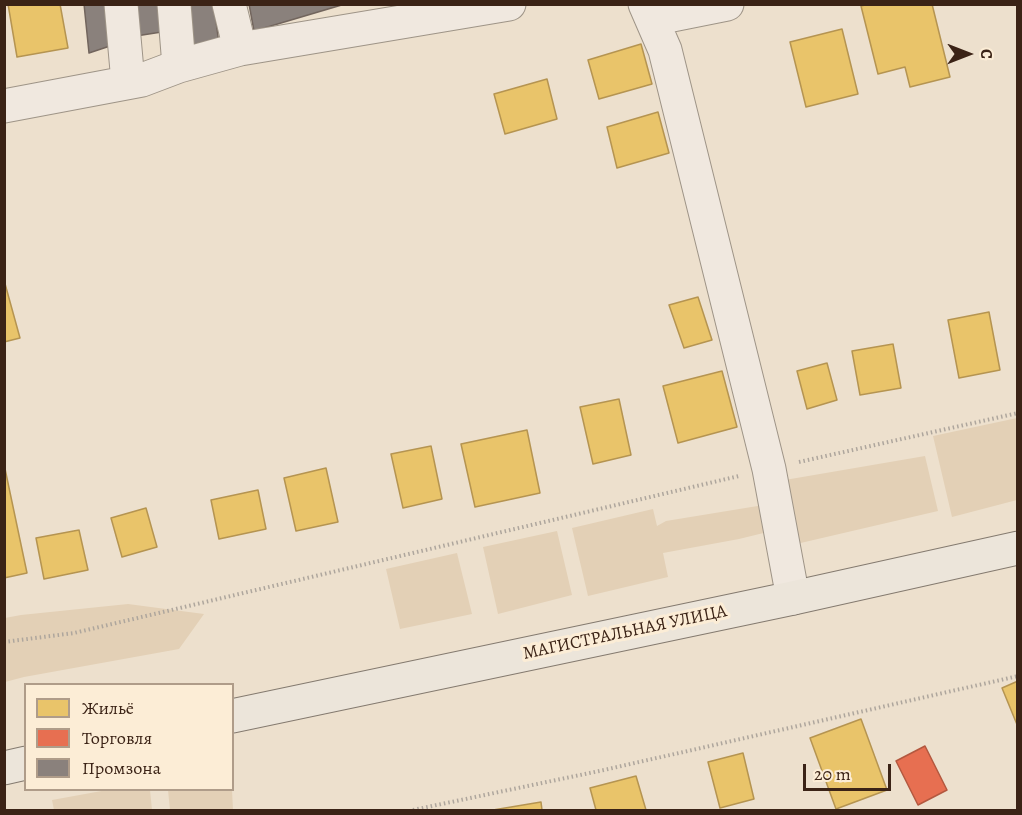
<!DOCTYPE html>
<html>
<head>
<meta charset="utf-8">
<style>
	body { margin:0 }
	#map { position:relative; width:1022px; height:815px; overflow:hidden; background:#ede0cd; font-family:Alegreya,serif }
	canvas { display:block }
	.frame { position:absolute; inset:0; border:6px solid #3b2316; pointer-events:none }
	.legend { position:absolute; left:24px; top:683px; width:210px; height:108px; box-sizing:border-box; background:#fcedd6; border:2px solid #af9c89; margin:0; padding:8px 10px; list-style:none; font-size:18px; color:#3b2316 }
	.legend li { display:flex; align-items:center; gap:12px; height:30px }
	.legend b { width:30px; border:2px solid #af9c89 }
	.north { position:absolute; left:938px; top:24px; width:60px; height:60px; -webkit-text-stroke:4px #fcedd6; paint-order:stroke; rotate:90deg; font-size:16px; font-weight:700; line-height:24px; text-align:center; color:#3b2316 }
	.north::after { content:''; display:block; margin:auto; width:21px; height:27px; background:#3b2316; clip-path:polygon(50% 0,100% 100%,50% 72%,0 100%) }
	.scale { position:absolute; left:803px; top:764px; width:88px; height:27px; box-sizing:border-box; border:3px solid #3b2316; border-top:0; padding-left:8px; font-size:18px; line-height:21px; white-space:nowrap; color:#3b2316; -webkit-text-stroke:4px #fcedd6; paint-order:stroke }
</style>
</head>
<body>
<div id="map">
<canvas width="1022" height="815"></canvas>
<div class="frame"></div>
<ul class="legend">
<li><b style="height:16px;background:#e9c46a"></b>Жильё</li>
<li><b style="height:16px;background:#e76f51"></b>Торговля</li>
<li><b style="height:16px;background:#8a817c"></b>Промзона</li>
</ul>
<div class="north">С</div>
<div class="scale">20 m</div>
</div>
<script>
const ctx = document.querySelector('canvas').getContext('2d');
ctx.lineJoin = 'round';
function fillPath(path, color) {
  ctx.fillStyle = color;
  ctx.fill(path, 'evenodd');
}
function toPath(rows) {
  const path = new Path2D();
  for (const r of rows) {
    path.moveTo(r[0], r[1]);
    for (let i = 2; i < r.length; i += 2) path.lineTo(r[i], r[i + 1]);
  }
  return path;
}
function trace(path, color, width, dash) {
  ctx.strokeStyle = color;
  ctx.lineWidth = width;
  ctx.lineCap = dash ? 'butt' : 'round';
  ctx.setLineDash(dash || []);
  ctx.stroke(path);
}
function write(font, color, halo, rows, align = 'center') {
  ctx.font = font + ' Alegreya,serif';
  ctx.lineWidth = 6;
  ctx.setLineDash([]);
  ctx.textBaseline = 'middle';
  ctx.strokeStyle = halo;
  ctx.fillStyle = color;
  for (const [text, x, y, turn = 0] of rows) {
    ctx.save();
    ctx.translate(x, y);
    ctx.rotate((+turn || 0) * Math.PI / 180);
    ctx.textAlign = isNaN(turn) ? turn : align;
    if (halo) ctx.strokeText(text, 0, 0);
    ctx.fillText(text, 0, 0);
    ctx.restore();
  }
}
fillPath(toPath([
	[1017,418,1017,500,952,517,933,436],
	[925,456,938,511,792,545,788,527,739,539,663,553,668,577,588,596,572,528,653,509,657,526,666,521,782,502,779,481],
	[557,531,572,595,498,614,483,547],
	[457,553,472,614,400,629,386,569],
	[128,604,204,614,179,649,24,677,5,682,5,618,21,615],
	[107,790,150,790,152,810,54,810,52,800],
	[168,790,232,790,233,810,170,810]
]), '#e3d0b6');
const homes = toPath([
	[8,4,60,4,68,48,17,57,8,4],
	[869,4,932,4,950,77,910,87,905,67,878,74,861,6,869,4],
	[842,29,858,94,806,107,790,42,842,29],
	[641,44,652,84,599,99,588,60,641,44],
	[547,79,557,119,505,134,494,94,547,79],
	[658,112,669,153,617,168,607,127,658,112],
	[4,280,20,338,4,342,4,280],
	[698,297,712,340,684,348,669,305,698,297],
	[989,312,1000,370,959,378,948,320,989,312],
	[893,344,901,388,860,395,852,351,893,344],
	[827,363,837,400,807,409,797,371,827,363],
	[722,371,737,427,678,443,663,386,722,371],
	[619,399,631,455,593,464,580,407,619,399],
	[527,430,540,493,475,507,461,444,527,430],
	[431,446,442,499,403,508,391,454,431,446],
	[4,464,27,573,4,578,4,464],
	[326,468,338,522,296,531,284,478,326,468],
	[258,490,266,529,219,539,211,500,258,490],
	[146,508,157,547,122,557,111,518,146,508],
	[79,530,88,570,44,579,36,538,79,530],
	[1018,681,1018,727,1002,688,1018,681],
	[861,719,887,790,836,809,810,738,861,719],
	[743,753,754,799,720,808,708,762,743,753],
	[636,776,646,810,596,810,590,788,636,776],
	[541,802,542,810,493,810,541,802]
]);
fillPath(homes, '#e9c46a');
trace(homes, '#b59451', 1.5);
const shops = toPath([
	[925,746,947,790,918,805,896,761,925,746]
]);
fillPath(shops, '#e76f51');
trace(shops, '#b3583f', 1.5);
const industry = toPath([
	[84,4,110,4,113,45,89,53,84,4],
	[132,4,166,4,168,31,136,36,132,4],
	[184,4,214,4,219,45,190,50,184,4],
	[249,4,345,4,254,31,249,4]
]);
fillPath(industry, '#8a817c');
trace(industry, '#72655d', 1.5);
const minor = toPath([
	[121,4,128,82],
	[174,4,179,66],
	[229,4,240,49],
	[645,4,665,50,769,469,793,598],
	[652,19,727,4],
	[4,106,142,80,179,66,240,49,509,4]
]);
const major = toPath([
	[232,716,793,598,1018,548],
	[4,768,26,763]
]);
trace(minor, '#9e9487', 35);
trace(major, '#847a6f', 35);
trace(toPath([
	[799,462,1018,413],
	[4,642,74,633,739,476],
	[413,810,604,770,1018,676]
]), '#aea69d', 4, [1.5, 3]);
trace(minor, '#f0e8df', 33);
trace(major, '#ece5da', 33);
write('18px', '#3b2316', '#fcedd6', [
	["МАГИСТРАЛЬНАЯ УЛИЦА",625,633,-12]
]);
</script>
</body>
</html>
